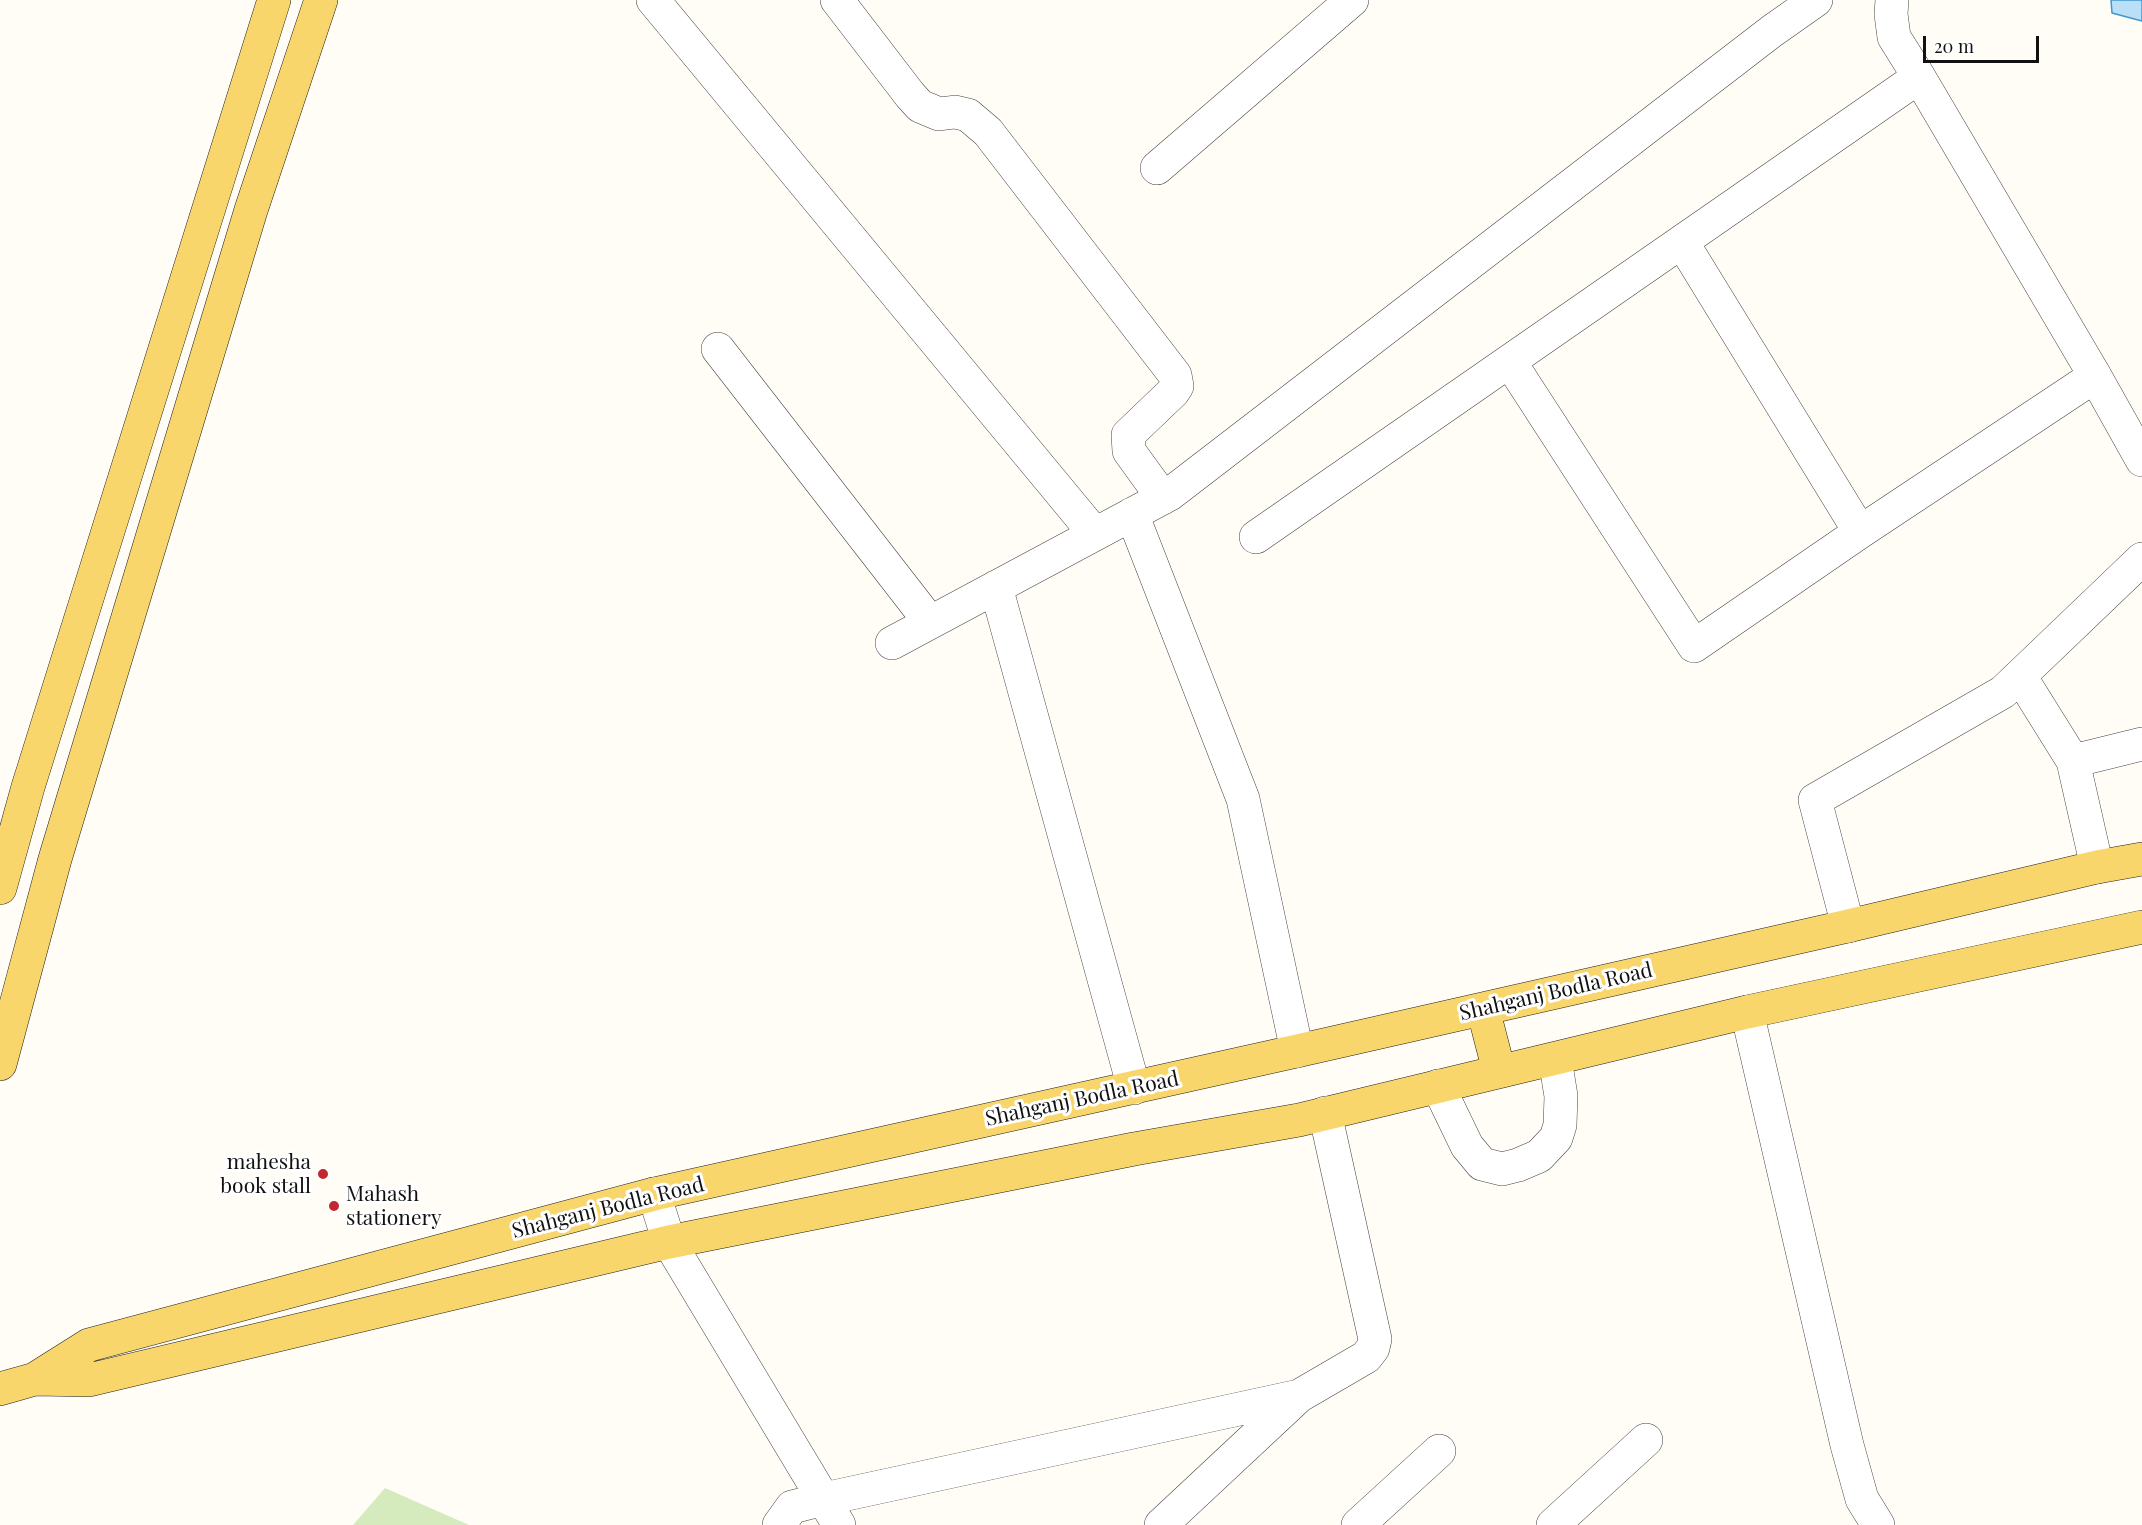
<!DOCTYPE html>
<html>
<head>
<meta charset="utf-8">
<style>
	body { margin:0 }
	#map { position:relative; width:2142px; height:1525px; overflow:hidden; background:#fffdf5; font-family:"Playfair Display",serif }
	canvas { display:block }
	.scale { position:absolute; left:1923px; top:36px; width:116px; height:27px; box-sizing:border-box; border:3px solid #111; border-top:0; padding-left:8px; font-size:18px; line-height:21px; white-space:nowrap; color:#111; -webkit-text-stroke:4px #fff; paint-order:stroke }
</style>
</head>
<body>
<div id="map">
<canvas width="2142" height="1525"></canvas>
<div class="scale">20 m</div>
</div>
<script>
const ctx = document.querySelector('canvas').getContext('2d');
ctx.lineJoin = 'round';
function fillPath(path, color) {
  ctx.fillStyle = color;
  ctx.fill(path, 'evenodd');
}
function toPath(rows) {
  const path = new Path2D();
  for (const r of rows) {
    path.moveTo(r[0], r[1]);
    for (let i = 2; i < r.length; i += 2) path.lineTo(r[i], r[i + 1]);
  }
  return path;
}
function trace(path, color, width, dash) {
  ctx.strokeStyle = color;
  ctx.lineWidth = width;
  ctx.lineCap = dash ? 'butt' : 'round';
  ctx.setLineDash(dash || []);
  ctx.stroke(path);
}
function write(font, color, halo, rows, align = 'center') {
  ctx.font = font + ' "Playfair Display",serif';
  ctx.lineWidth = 6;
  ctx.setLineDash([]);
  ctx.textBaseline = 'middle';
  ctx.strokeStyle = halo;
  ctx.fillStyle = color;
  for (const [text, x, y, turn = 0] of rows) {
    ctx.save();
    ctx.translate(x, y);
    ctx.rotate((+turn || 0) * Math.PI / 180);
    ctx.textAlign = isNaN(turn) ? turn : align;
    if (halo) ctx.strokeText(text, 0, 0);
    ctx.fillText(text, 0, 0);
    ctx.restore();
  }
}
fillPath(toPath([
	[385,1488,469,1525,353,1525]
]), '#d5ebbd');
const water = toPath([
	[2111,0,2142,0,2142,21,2112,13,2111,0]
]);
fillPath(water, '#b9e0f7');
trace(water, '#3f96cf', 1.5);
const minor = toPath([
	[653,0,1095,534],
	[837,0,910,95,920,106,939,114,955,112,968,115,988,132,1175,375,1177,386,1173,392,1128,435,1129,451,1163,498],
	[1892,0,1891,14,1894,37,1919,77],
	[1157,168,1352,0],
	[1682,242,1860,532],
	[718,349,930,622],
	[1510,362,1694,646,1860,532,2095,376],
	[1132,514,1243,799,1297,1051],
	[1256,537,1919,77,2095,376,2142,460],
	[996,587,1134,1088],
	[892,643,1170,494,1772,31,1816,0],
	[2020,676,2073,761,2097,867],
	[2073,761,2142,744],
	[1848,926,1815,800,2003,692,2142,559],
	[1747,1012,1847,1445,1862,1499,1878,1525],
	[1438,1086,1467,1146,1482,1164,1502,1169,1518,1165,1539,1156,1556,1138,1560,1125,1561,1096,1555,1059],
	[654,1194,669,1242,839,1525],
	[779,1525,792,1507,824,1499,1299,1396],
	[1161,1525,1299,1396,1366,1357,1373,1348,1375,1339,1325,1113],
	[1358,1525,1439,1451],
	[1553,1525,1646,1440]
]);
const major = toPath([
	[0,888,28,787,274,0],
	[1483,1009,1499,1071],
	[0,1064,55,859,251,210,321,0],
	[35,1379,89,1380,669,1242,1134,1149,1299,1120,1747,1012,2142,927],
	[0,1389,35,1379,89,1345,654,1194,1297,1051,1848,926,2097,867,2142,859]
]);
trace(minor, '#444', 34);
trace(major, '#222', 34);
trace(minor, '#fff', 33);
trace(major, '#f9d66b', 33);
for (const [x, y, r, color] of [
	[323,1174,6,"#c4262e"],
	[334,1206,6,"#c4262e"]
]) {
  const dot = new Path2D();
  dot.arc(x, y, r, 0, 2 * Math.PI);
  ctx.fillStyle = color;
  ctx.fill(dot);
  trace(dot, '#fff', 2);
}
write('21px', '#111', '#fff', [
	["Shahganj Bodla Road",1556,992,-13],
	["Shahganj Bodla Road",1082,1099,-12],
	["Shahganj Bodla Road",608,1208,-14]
]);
write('21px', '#111', '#fff', [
	["mahesha",311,1162],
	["book stall",311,1186],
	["Mahash",346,1194,"left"],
	["stationery",346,1218,"left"]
], 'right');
</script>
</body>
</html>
